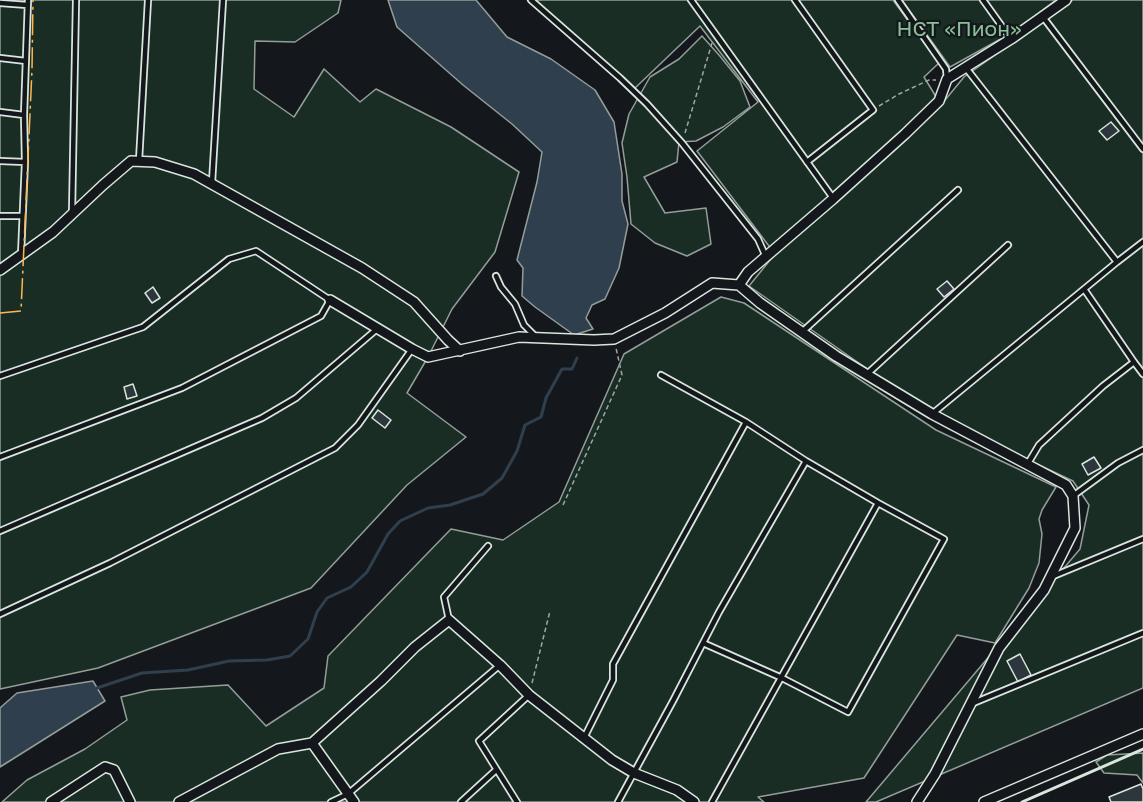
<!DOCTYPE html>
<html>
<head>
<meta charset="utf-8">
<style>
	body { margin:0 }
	canvas { display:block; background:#14181c }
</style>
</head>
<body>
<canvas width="1143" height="802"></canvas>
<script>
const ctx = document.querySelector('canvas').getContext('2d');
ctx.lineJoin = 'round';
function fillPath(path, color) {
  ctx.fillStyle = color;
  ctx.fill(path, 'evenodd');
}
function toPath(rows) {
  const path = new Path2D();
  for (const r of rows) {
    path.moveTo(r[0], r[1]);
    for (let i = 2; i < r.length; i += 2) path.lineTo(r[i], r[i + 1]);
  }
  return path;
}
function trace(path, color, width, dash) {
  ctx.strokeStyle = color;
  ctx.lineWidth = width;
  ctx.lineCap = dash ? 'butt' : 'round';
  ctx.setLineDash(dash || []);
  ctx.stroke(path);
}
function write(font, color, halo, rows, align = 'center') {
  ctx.font = font + ' "Golos Text",sans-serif';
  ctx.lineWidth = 4.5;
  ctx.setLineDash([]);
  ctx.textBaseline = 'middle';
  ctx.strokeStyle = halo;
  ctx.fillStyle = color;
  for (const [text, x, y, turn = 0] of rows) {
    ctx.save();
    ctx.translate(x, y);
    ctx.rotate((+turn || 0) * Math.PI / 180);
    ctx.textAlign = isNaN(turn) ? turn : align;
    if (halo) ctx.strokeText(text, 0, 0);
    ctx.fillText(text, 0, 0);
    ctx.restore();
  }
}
const green = toPath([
	[0,0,341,0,338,13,295,42,255,41,254,89,294,117,324,69,360,102,376,89,451,127,519,172,495,252,452,309,428,357,407,393,466,437,407,485,311,588,98,668,0,689,0,0],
	[534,0,893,0,939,63,924,77,941,105,964,77,1073,0,1143,0,1143,688,876,802,866,802,1080,549,1089,505,1073,481,933,415,749,286,775,254,697,151,758,102,700,26,634,89,534,0],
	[902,0,1056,0,1015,31,950,67,902,0],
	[702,36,719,55,740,81,750,107,723,127,696,141,679,142,677,162,644,177,665,213,706,208,711,244,687,256,655,243,631,224,627,177,622,143,629,114,650,77,679,59,702,36],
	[721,297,744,303,936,430,1056,487,1042,510,1039,519,1042,534,1039,563,1029,588,995,643,957,635,864,778,758,797,764,802,2,802,27,780,85,749,127,720,121,697,150,690,228,685,266,726,324,688,328,656,451,529,503,540,559,502,624,354,721,297],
	[1143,753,1143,783,1137,775,1104,773,1096,762,1107,755,1143,753]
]);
fillPath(green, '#1a2d24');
trace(green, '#939e99', 1.5);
const water = toPath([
	[388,0,476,0,507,37,551,59,595,90,614,122,622,174,622,201,628,224,619,268,605,299,592,305,586,318,593,329,574,335,535,307,522,296,523,268,517,260,537,182,542,152,512,124,463,85,397,27,388,0],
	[93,681,105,701,0,767,0,708,17,693,93,681]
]);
fillPath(water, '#2f3f4d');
trace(water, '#939e99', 1.5);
trace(toPath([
	[97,688,142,673,188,670,229,661,267,660,290,656,308,639,317,612,327,598,351,587,367,572,388,534,400,521,428,508,450,505,483,494,502,478,517,451,525,425,541,417,546,398,562,369,572,369,577,358]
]), '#2f3f4d', 3);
const building = toPath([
	[1111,122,1119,131,1107,140,1099,131,1111,122],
	[947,281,954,289,944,297,937,289,947,281],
	[153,287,160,298,152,303,145,293,153,287],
	[133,384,137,396,127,399,124,387,133,384],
	[378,410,391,420,385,428,372,418,378,410],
	[1094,457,1101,468,1088,475,1082,464,1094,457],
	[1020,654,1031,675,1018,682,1007,661,1020,654],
	[1141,784,1143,789,1143,802,1111,802,1109,797,1141,784]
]);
fillPath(building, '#2c363c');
trace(building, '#d8e6dc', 1.5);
const service = toPath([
	[531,0,620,78,647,104,682,143,758,239,766,257],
	[691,0,833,198],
	[795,0,873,110,807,162],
	[898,0,946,69,947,79],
	[983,0,1011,39],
	[0,3,27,5],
	[1043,17,1143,149],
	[0,58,26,61],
	[966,68,1117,262],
	[0,112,24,115],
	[0,161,25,162],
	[139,161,148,0],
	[212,183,223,0],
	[72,213,76,0],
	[0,216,22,216],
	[21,255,25,162,24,115,28,0],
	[496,276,501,287,515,304,524,325,534,335],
	[1084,289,1134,362,1143,374],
	[802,332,958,190],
	[661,375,746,422,806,461,878,503,944,539,848,712,782,678,703,643],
	[866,375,1008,245],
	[0,376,143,327,229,259,256,251,330,300,321,316,182,388,0,457],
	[932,414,1117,262,1143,242],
	[1027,465,1039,445,1103,386,1134,362],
	[1073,496,1118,463,1143,450],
	[0,531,262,418,296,398,377,329],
	[1051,577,1143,539],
	[0,614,110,563,335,448,358,425,412,349],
	[449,620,444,597,488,546],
	[971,704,1143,633],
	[584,738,613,680,613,664,746,422],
	[331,802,348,794,500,665],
	[461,802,496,770],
	[517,802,479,741,529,695],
	[618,802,673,701,719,612,806,461],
	[712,802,878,503]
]);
const minor = toPath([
	[0,270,53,232,103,185,131,161,155,162,194,174,362,268,414,302,448,340,460,351],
	[330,300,412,349,428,357,519,337,594,340,614,339,665,313,712,283,739,285],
	[312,743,354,802],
	[51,802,105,767,114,770,130,802],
	[179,802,278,749,312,743,381,681,415,647,449,620,500,665,529,695,612,760,634,773,677,790,694,802],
	[917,802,935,774,999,648,1044,590,1075,528,1073,496,1066,485,932,414,836,356,760,303,739,285,748,272,833,199,905,134,939,101,947,79,1011,39,1066,0],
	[984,802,1143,734]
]);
trace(service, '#d8e6dc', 8);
trace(minor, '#d8e6dc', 12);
trace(toPath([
	[879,106,899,94,929,80,936,80],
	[685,133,712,43],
	[563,505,622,375,616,348],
	[532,683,550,611]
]), '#9da8a2', 1.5, [4.5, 3]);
trace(service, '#14181c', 4.5);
trace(minor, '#14181c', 9);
trace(toPath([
	[1022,802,1143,749]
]), '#d8e6dc', 3);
trace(toPath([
	[0,313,21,311,32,70,33,0]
]), '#ffb74d', 1.5, [21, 4.5, 3, 4.5]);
write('21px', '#8ac095', '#14181c', [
	["НСТ «Пион»",959,29]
]);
</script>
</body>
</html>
